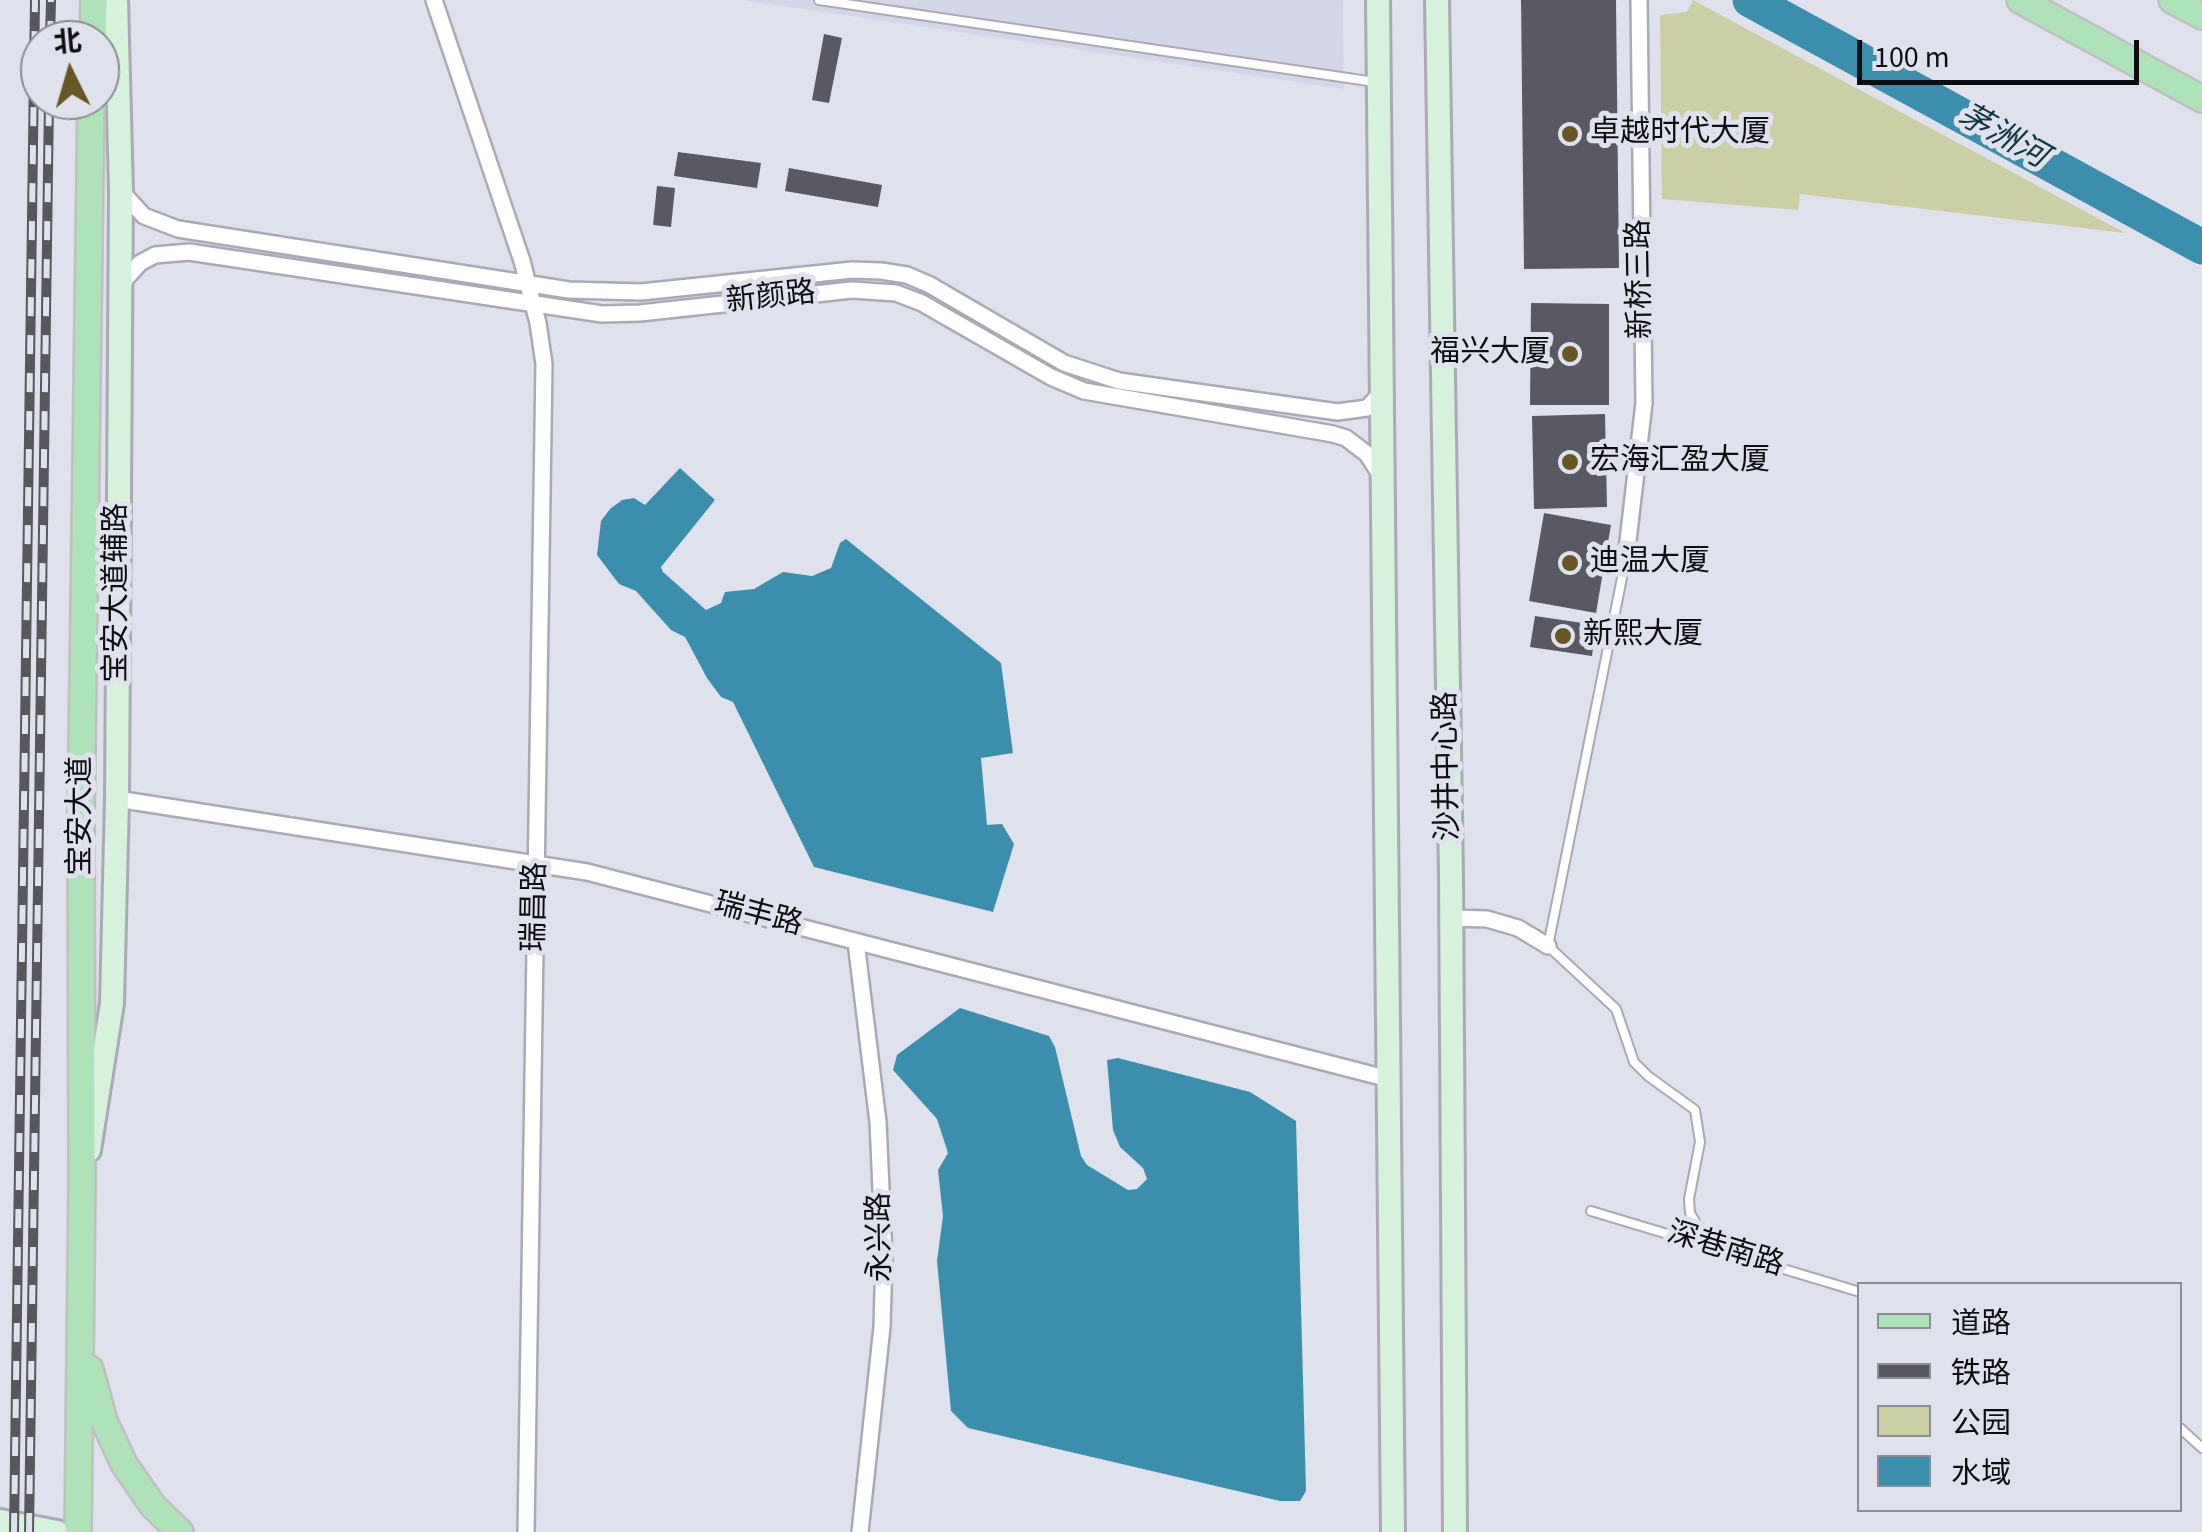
<!DOCTYPE html>
<html>
<head>
<meta charset="utf-8">
<style>
	body { margin:0 }
	#map { position:relative; width:2202px; height:1532px; overflow:hidden; background:#dfe1ec; font-family:"Source Sans 3","Noto Sans SC",sans-serif }
	canvas { display:block }
	.legend { position:absolute; left:1857px; top:1282px; width:325px; height:230px; box-sizing:border-box; background:#dfe1ec; border:2px solid #8b8d94; margin:0; padding:12px 18px; list-style:none; font-size:30px; color:#0d0e11 }
	.legend li { display:flex; align-items:center; gap:20px; height:50px }
	.legend b { width:50px; border:2px solid #8b8d94 }
	.north { position:absolute; left:20px; top:20px; width:100px; height:100px; box-sizing:border-box; background:#dfe1ec; border:2px solid #8b8d94; border-radius:50%; rotate:355deg; font-size:28px; font-weight:700; line-height:40px; text-align:center; color:#0d0e11 }
	.north::after { content:''; display:block; margin:auto; width:35px; height:45px; background:#685624; clip-path:polygon(50% 0,100% 100%,50% 72%,0 100%) }
	.scale { position:absolute; left:1857px; top:40px; width:282px; height:45px; box-sizing:border-box; border:5px solid #0d0e11; border-top:0; padding-left:12px; font-size:30px; line-height:35px; white-space:nowrap; color:#0d0e11; -webkit-text-stroke:8px #dfe1ec; paint-order:stroke }
</style>
</head>
<body>
<div id="map">
<canvas width="2202" height="1532"></canvas>
<ul class="legend">
<li><b style="height:12px;background:#aee2b9"></b>道路</li>
<li><b style="height:12px;background:#57585e"></b>铁路</li>
<li><b style="height:28px;background:#cad0a4"></b>公园</li>
<li><b style="height:28px;background:#3c8fac"></b>水域</li>
</ul>
<div class="north">北</div>
<div class="scale">100 m</div>
</div>
<script>
const ctx = document.querySelector('canvas').getContext('2d');
ctx.lineJoin = 'round';
function fillPath(path, color) {
  ctx.fillStyle = color;
  ctx.fill(path, 'evenodd');
}
function toPath(rows) {
  const path = new Path2D();
  for (const r of rows) {
    path.moveTo(r[0], r[1]);
    for (let i = 2; i < r.length; i += 2) path.lineTo(r[i], r[i + 1]);
  }
  return path;
}
function trace(path, color, width, dash) {
  ctx.strokeStyle = color;
  ctx.lineWidth = width;
  ctx.lineCap = dash ? 'butt' : 'round';
  ctx.setLineDash(dash || []);
  ctx.stroke(path);
}
function write(font, color, halo, rows, align = 'center') {
  ctx.font = font + ' "Source Sans 3","Noto Sans SC",sans-serif';
  ctx.lineWidth = 10;
  ctx.setLineDash([]);
  ctx.textBaseline = 'middle';
  ctx.strokeStyle = halo;
  ctx.fillStyle = color;
  for (const [text, x, y, turn = 0] of rows) {
    ctx.save();
    ctx.translate(x, y);
    ctx.rotate((+turn || 0) * Math.PI / 180);
    ctx.textAlign = isNaN(turn) ? turn : align;
    if (halo) ctx.strokeText(text, 0, 0);
    ctx.fillText(text, 0, 0);
    ctx.restore();
  }
}
fillPath(toPath([
	[742,0,1343,0,1344,89]
]), '#d4d7e9');
fillPath(toPath([
	[1693,0,2125,233,1800,194,1798,210,1662,199,1660,15,1687,12]
]), '#cad0a4');
fillPath(toPath([
	[680,468,715,500,661,567,663,572,706,610,721,603,725,592,754,589,783,572,812,576,831,568,840,543,846,539,1001,663,1013,753,981,758,987,825,1002,824,1014,844,993,912,814,867,733,702,721,697,707,678,685,637,671,630,636,591,619,584,597,555,601,521,610,509,622,500,634,498,645,505],
	[960,1008,1049,1036,1055,1047,1081,1156,1087,1165,1128,1190,1137,1189,1147,1179,1143,1168,1120,1147,1113,1130,1107,1060,1118,1058,1250,1092,1296,1121,1306,1491,1300,1501,1280,1501,968,1428,951,1411,937,1261,943,1216,938,1170,948,1153,937,1119,893,1070,897,1055]
]), '#3c8fac');
trace(toPath([
	[1750,0,2202,247]
]), '#3c8fac', 35);
fillPath(toPath([
	[1521,0,1616,0,1619,268,1524,269],
	[824,34,842,38,829,103,812,100],
	[678,152,761,163,757,188,674,176],
	[789,168,882,185,878,207,785,191],
	[657,186,675,188,671,227,653,225],
	[1531,303,1609,304,1609,405,1530,405],
	[1605,414,1607,507,1534,509,1532,416],
	[1544,513,1611,525,1596,613,1529,601],
	[1535,616,1596,625,1592,656,1530,647]
]), '#585962');
const lane = toPath([
	[819,0,1375,82],
	[1626,558,1548,946,1616,1009,1634,1062,1648,1076,1695,1110,1700,1142,1689,1199,1690,1213,1697,1225,1726,1251],
	[1591,1211,1860,1292],
	[2180,1428,2202,1448]
]);
const street = toPath([
	[434,0,522,261,538,323,544,364,526,1532],
	[121,191,144,216,178,229,569,290,641,292,852,270,881,271,907,275,930,285,1064,363,1119,381,1338,412,1367,408,1381,393],
	[120,285,140,263,155,255,189,252,602,314,640,313,852,290,896,293,922,303,1051,377,1084,391,1333,434,1346,438,1367,454,1381,476],
	[1626,558,1644,403,1639,0],
	[117,799,587,872,1389,1079],
	[1451,918,1487,919,1518,928,1548,946],
	[856,942,878,1122,884,1256,882,1327,860,1532]
]);
const secondary = toPath([
	[1378,0,1393,1532],
	[1437,0,1451,874,1455,1532],
	[89,1150,112,1003,117,799,121,191,116,0],
	[0,1521,57,1532]
]);
const primary = toPath([
	[2020,0,2202,99],
	[2172,0,2202,16],
	[93,40,94,0],
	[90,1369,104,1421,124,1464,153,1506,180,1532],
	[78,1532,82,1183,81,821,91,100]
]);
trace(lane, '#a9aab5', 12);
trace(street, '#a9aab5', 20);
trace(secondary, '#a9aab5', 28);
trace(primary, '#c0c0c1', 30);
trace(lane, '#fff', 8);
trace(street, '#fff', 15);
trace(secondary, '#d6f1dc', 22);
trace(primary, '#aee2b9', 25);
const rail = toPath([
	[50,40,51,0],
	[14,1532,35,0],
	[29,1532,49,100]
]);
trace(rail, '#57585e', 10);
trace(rail, '#dfe1ec', 6, [19]);
for (const [x, y, r, color] of [
	[1570,134,10,"#685624"],
	[1570,354,10,"#685624"],
	[1570,462,10,"#685624"],
	[1570,563,10,"#685624"],
	[1563,636,10,"#685624"]
]) {
  const dot = new Path2D();
  dot.arc(x, y, r, 0, 2 * Math.PI);
  ctx.fillStyle = color;
  ctx.fill(dot);
  trace(dot, '#dfe1ec', 4);
}
write('30px', '#0d0e11', '#dfe1ec', [
	["卓越时代大厦",1590,134],
	["福兴大厦",1550,354,"right"],
	["宏海汇盈大厦",1590,462],
	["迪温大厦",1590,563],
	["新熙大厦",1583,636]
], 'left');
write('30px', '#0d0e11', '#dfe1ec', [
	["新桥三路",1642,279,-91],
	["新颜路",771,299,-6],
	["宝安大道辅路",118,593,-90],
	["沙井中心路",1449,766,-91],
	["宝安大道",82,816,-90],
	["瑞昌路",537,907,-89],
	["瑞丰路",758,916,15],
	["永兴路",882,1237,-91],
	["深巷南路",1725,1251,17]
]);
write('italic 32px', '#113844', '#dfe1ec', [
	["茅洲河",2002,138,29]
]);
</script>
</body>
</html>
